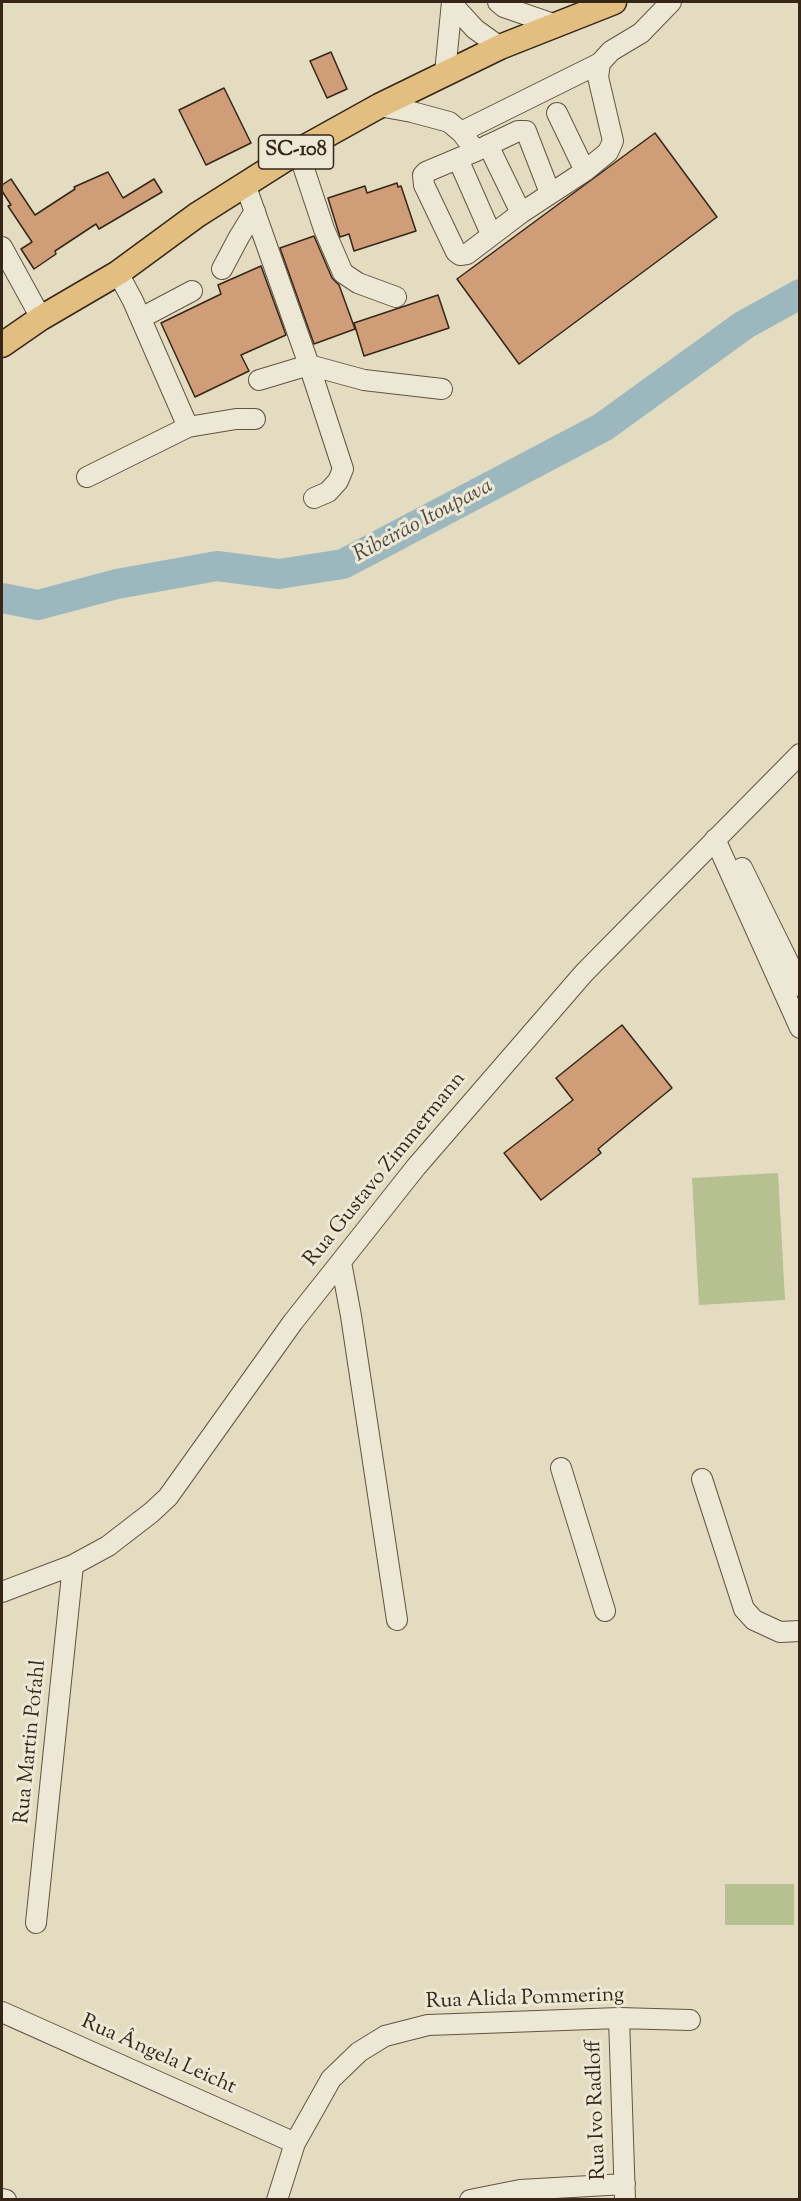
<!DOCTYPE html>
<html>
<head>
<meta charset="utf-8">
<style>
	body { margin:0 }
	#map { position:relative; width:801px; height:2201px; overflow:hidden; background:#e4dcc0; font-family:"Sorts Mill Goudy",serif }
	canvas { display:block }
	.frame { position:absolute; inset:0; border:3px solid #352618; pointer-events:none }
</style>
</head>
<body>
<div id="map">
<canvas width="801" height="2201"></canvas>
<div class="frame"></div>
</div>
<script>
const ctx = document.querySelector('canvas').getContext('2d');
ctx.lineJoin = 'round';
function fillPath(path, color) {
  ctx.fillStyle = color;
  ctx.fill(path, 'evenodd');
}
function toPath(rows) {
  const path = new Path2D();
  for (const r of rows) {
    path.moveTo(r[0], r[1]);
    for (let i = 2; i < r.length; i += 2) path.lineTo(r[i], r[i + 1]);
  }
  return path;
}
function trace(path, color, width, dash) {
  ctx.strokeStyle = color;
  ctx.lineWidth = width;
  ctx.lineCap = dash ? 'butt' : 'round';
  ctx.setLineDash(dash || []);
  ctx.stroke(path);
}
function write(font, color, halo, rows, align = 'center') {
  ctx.font = font + ' "Sorts Mill Goudy",serif';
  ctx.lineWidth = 6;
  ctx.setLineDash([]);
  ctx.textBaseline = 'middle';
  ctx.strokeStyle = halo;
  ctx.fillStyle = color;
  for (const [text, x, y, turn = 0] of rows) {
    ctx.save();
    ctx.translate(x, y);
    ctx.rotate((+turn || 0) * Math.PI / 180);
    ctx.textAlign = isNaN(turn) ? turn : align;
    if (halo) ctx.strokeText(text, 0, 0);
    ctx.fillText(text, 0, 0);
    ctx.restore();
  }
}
fillPath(toPath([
	[778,1173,785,1300,699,1305,692,1178],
	[725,1884,794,1884,794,1925,725,1925]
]), '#b6c091');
trace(toPath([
	[2,598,38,605,117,584,217,566,279,574,343,564,603,427,744,325,800,294]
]), '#9cb8be', 30);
const building = toPath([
	[331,52,347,89,327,98,310,61,331,52],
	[224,88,251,143,206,165,179,110,224,88],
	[655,133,717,217,519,364,457,279,655,133],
	[108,172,123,198,154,179,162,192,99,229,96,224,55,251,56,254,34,269,21,249,32,242,8,206,11,205,2,191,2,185,11,179,35,215,75,189,74,187,108,172],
	[397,183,398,187,401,186,416,231,354,251,349,234,340,237,328,198,365,186,367,193,397,183],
	[314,236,332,278,339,285,355,329,314,344,280,248,314,236],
	[261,266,286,335,241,355,249,371,195,397,161,323,221,294,218,285,261,266],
	[438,295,449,328,364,356,354,323,438,295],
	[622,1025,672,1088,598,1149,601,1153,541,1200,504,1153,573,1100,556,1078,622,1025]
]);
fillPath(building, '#cf9e79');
trace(building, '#352618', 1.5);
const minor = toPath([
	[498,2,504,7,556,25],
	[452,4,475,29,500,47],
	[445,73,452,2],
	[379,106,412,112,449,122,461,132,476,151,426,172,423,175,424,185,456,252,460,255,467,254,521,213,585,171,608,152,613,141,598,77,600,63,611,51,641,33,671,2],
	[557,113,585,171],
	[461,132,600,63],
	[488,145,521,213],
	[298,151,324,229,343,273,358,283,396,297],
	[476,151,518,131,526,131,550,193],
	[458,159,491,234],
	[245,184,309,365,364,380,442,389],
	[2,247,41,318],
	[222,269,239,237,255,211],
	[141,318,192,291],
	[259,380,309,365,343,469,338,481,328,492,314,498],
	[188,427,236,419,255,419],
	[87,477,188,427,133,301,118,273],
	[715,839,800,1028],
	[742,868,800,986],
	[341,1262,351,1316,397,1620],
	[561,1468,605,1611],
	[702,1479,744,1609,754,1620,780,1632,800,1631],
	[2,1592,73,1565,108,1546,152,1512,168,1497,293,1322,416,1167,584,973,800,754],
	[36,1923,73,1565],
	[2,2012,295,2143],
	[619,2018,625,2200],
	[2,2199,6,2200],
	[277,2200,295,2143,331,2079,359,2052,385,2036,428,2025,619,2018,690,2020],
	[470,2200,520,2190,625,2184]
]);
const major = toPath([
	[2,345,41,318,118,273,197,215,298,151,379,106,500,47,614,2]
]);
trace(minor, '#615442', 22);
trace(major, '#352618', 27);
trace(minor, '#ede8d6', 20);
trace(major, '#e2be80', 24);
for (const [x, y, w] of [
	[296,152,75]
]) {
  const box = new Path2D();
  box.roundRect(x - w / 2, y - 17, w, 34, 4.5);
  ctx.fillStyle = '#ede8d6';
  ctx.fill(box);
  trace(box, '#352618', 1.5);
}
write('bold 20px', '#352618', null, [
	["SC-108",296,152]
]);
write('21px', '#352618', '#ede8d6', [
	["Rua Gustavo Zimmermann",386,1170,-51],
	["Rua Martin Pofahl",32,1742,-84],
	["Rua Alida Pommering",525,2000,-2],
	["Rua Ângela Leicht",158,2056,24],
	["Rua Ivo Radloff",598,2110,-92]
]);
write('italic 22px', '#4f4a42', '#ede8d6', [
	["Ribeirão Itoupava",424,522,-28]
]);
</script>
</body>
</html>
